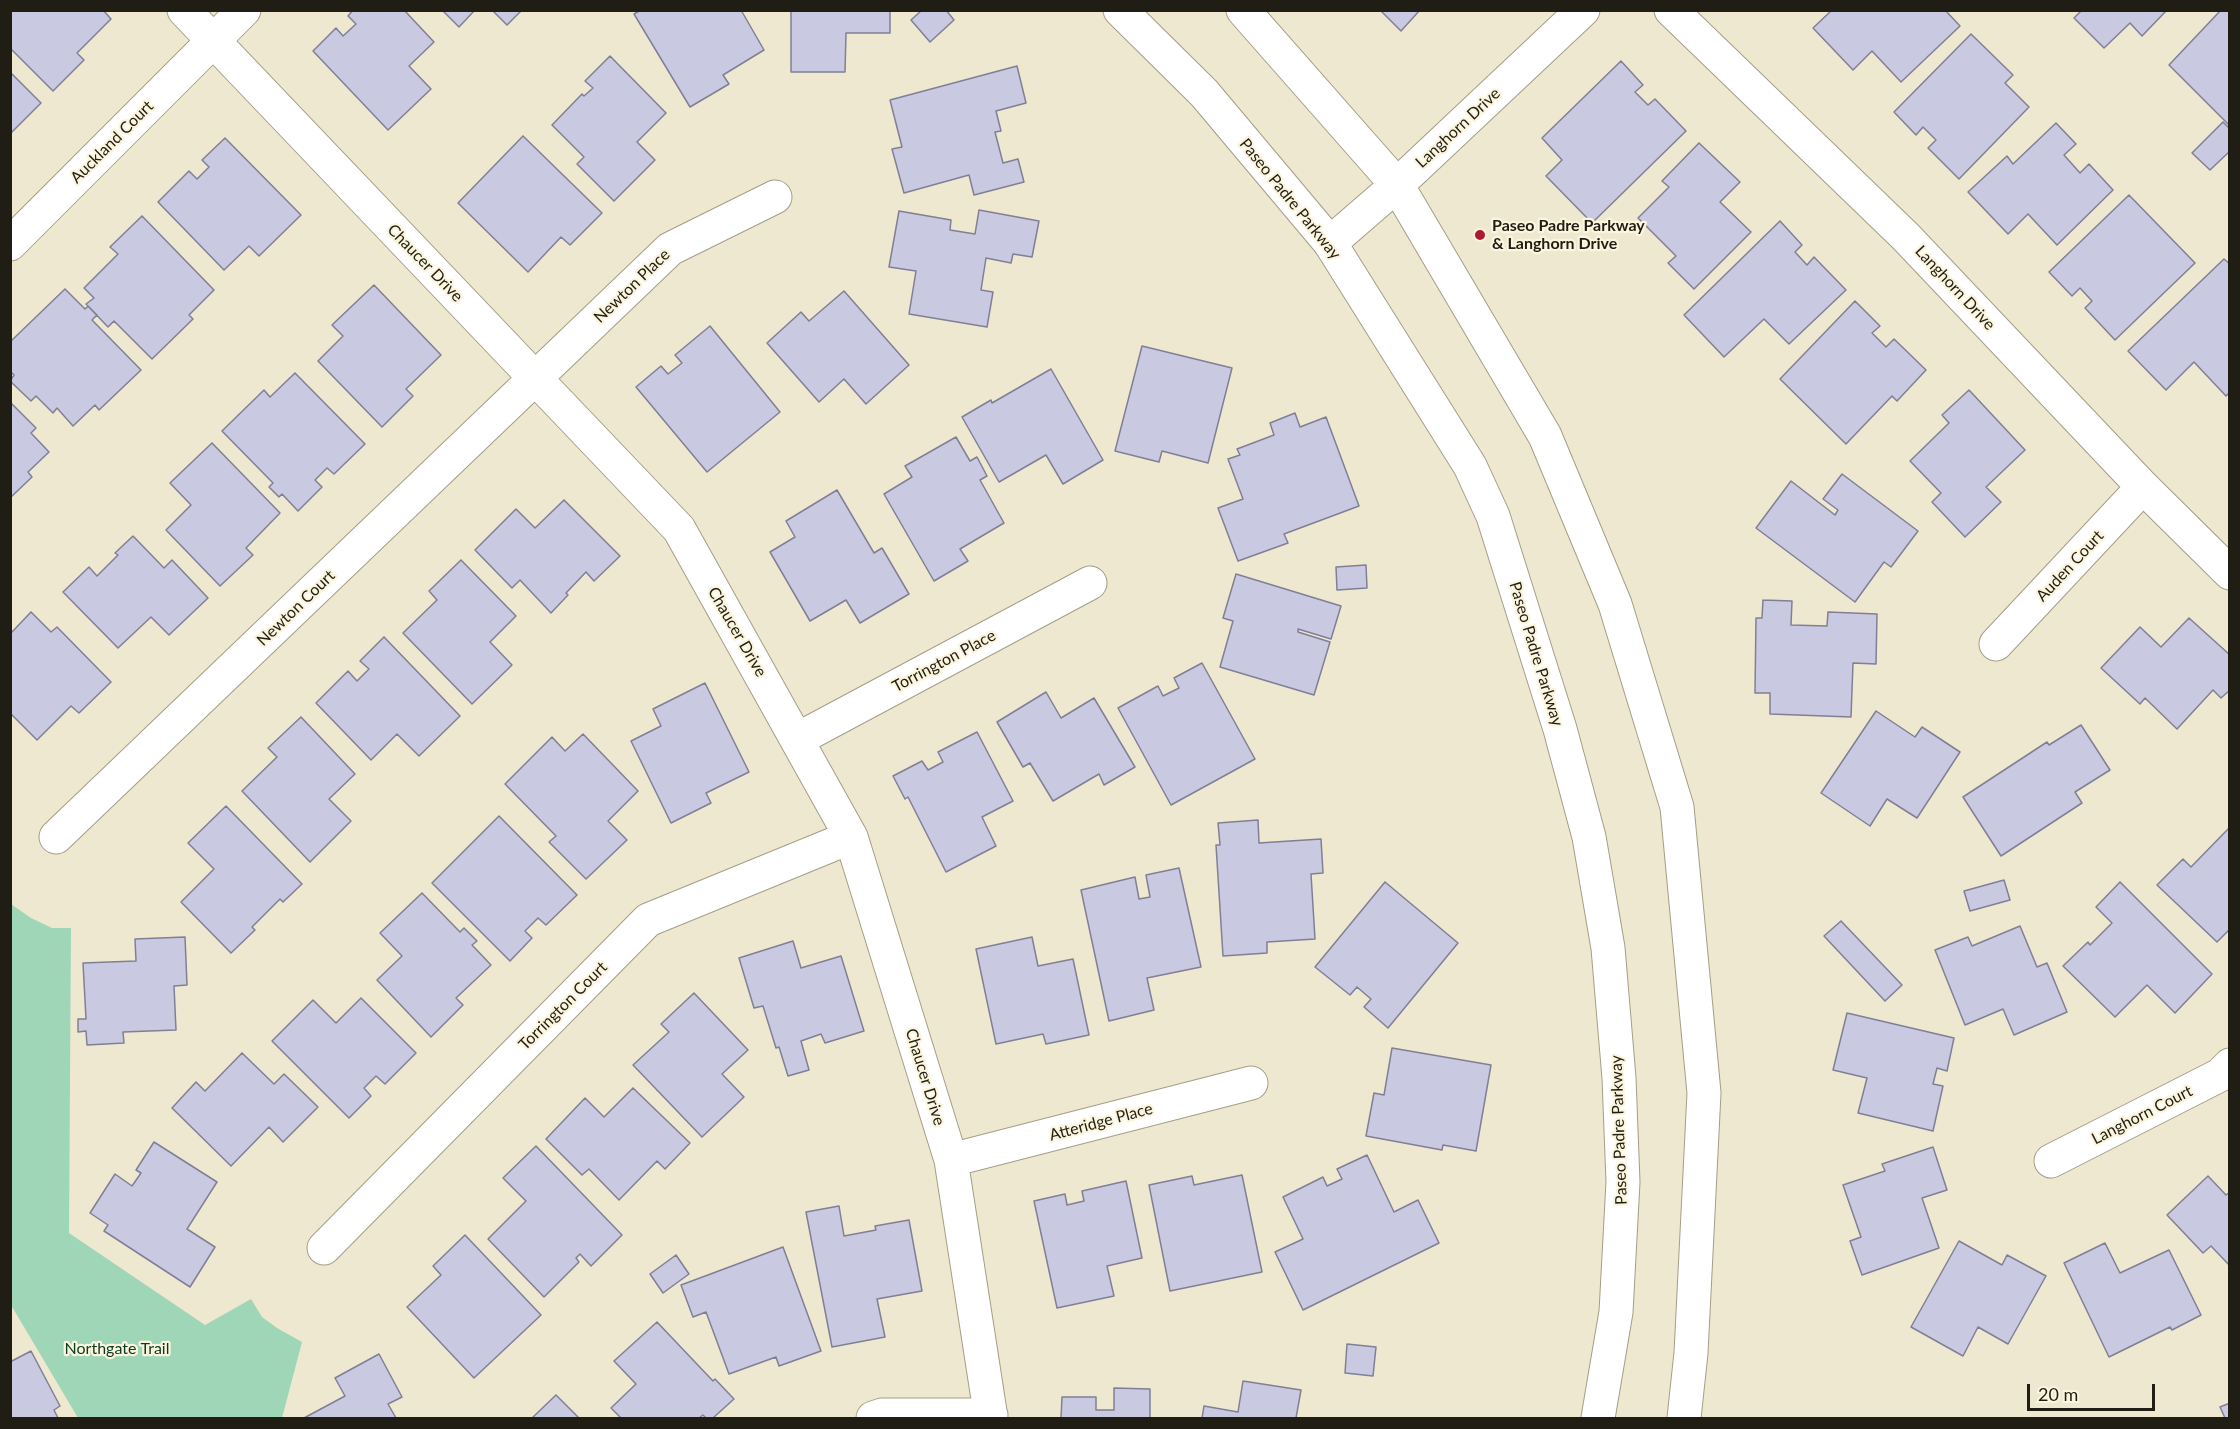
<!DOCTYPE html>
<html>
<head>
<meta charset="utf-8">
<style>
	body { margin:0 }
	#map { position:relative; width:2240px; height:1429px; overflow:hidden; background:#efe8d0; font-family:Lato,sans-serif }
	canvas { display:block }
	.frame { position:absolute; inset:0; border:12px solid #1f1d14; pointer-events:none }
	.scale { position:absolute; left:2027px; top:1384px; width:128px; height:27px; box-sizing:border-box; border:3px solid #1f1d14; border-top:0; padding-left:8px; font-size:18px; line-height:21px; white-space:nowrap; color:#1f1d14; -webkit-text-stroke:4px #fcf5dd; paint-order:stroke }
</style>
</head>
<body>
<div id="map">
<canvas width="2240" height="1429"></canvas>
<div class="frame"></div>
<div class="scale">20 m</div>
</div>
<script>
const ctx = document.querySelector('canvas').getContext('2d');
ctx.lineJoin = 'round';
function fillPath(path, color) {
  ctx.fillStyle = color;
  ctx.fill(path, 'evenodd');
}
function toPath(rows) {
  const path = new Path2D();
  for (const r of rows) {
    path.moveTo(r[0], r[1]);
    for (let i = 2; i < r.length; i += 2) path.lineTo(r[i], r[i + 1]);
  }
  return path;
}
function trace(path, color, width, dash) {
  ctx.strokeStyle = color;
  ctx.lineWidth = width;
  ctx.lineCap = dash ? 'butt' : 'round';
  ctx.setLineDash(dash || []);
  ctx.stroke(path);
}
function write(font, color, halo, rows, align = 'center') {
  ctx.font = font + ' Lato,sans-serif';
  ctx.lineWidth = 4.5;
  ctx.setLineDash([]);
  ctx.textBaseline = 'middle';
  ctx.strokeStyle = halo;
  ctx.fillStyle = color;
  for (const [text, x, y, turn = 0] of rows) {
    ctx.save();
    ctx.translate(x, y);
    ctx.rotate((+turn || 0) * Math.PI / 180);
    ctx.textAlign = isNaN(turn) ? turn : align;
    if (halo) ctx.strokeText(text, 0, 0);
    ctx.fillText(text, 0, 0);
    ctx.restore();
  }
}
fillPath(toPath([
	[11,904,31,918,52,928,71,928,69,1233,205,1325,251,1299,262,1317,277,1328,302,1342,282,1418,78,1418,11,1305]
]), '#9fd6b7');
const building = toPath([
	[10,10,103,10,111,19,77,53,84,60,53,91,10,48,10,10],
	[353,10,404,10,434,42,409,66,431,89,388,130,313,51,336,28,343,36,356,24,348,16,353,10],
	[442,10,475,10,459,27,442,10],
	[492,10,522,10,507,25,492,10],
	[641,10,741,10,764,50,723,75,729,84,690,107,634,14,641,10],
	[791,10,890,10,890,33,846,33,845,72,791,72,791,10],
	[922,10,946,10,954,20,930,42,911,20,922,10],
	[1380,10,1420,10,1401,31,1380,10],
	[1832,10,1945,10,1960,26,1901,82,1872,51,1853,70,1813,28,1832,10],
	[2082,10,2167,10,2142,36,2130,23,2104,48,2074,18,2082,10],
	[2221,10,2230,10,2230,126,2169,65,2221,10],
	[1971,34,2013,75,2005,83,2029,107,1959,179,1928,148,1936,140,1923,127,1916,135,1894,112,1971,34],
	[610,56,666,113,637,142,655,160,614,201,577,164,584,157,552,125,582,94,584,96,593,88,585,81,610,56],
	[1621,61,1643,85,1635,92,1648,105,1655,99,1686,131,1592,223,1546,176,1562,160,1542,138,1621,61],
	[1017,66,1026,103,996,111,1001,131,995,132,1003,163,1018,159,1024,182,974,195,969,175,904,193,892,149,902,147,890,100,1017,66],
	[10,72,41,103,10,134,10,72],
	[2223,122,2230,129,2230,151,2210,170,2192,153,2223,122],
	[2056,123,2076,144,2064,155,2080,173,2089,164,2113,190,2057,245,2028,214,2008,234,1968,192,2007,156,2013,164,2056,123],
	[523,136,602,213,570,245,561,237,528,272,458,203,523,136],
	[225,138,301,215,259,256,249,246,224,270,158,202,189,171,197,179,209,167,202,160,225,138],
	[1699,143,1740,182,1720,202,1751,232,1694,289,1668,263,1676,256,1638,218,1669,187,1662,181,1699,143],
	[2129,195,2195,263,2115,340,2085,308,2092,301,2080,288,2072,296,2049,272,2129,195],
	[979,210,1039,221,1032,257,1013,254,1011,263,986,258,981,290,993,292,987,327,909,314,916,271,889,267,899,211,951,220,950,230,975,234,979,210],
	[142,216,214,290,189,315,193,319,152,359,114,321,108,327,86,304,94,298,84,288,118,254,110,247,142,216],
	[1780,221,1802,245,1795,252,1807,265,1814,257,1846,290,1789,344,1764,319,1724,357,1684,315,1780,221],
	[2224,259,2230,264,2230,392,2226,396,2194,362,2166,390,2128,351,2224,259],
	[374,285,441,355,406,389,413,396,382,427,318,361,343,336,332,325,374,285],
	[65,289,85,309,88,306,97,315,92,320,141,370,99,410,95,405,73,426,57,408,53,413,36,396,31,401,10,381,14,375,10,371,10,342,65,289],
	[844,291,909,365,866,404,844,379,819,402,767,343,801,312,809,321,844,291],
	[1855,301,1880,326,1872,333,1886,347,1894,339,1926,370,1897,401,1892,396,1846,444,1780,379,1855,301],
	[710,326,780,412,707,472,636,387,661,366,668,374,682,363,675,355,710,326],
	[1142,346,1232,368,1208,463,1162,451,1159,462,1115,451,1142,346],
	[1051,369,1103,460,1063,484,1046,455,999,482,962,417,991,400,992,403,1051,369],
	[295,373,365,444,334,474,327,468,315,480,322,487,298,511,282,494,279,497,269,487,273,483,222,431,264,390,270,397,295,373],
	[1969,390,2025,450,1986,487,2001,502,1965,537,1932,502,1941,493,1910,461,1949,423,1942,415,1969,390],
	[10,402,36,428,31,433,49,452,28,472,32,477,10,498,10,402],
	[1295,413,1300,427,1326,417,1359,506,1284,534,1288,543,1238,561,1218,508,1243,499,1228,459,1240,455,1237,449,1274,435,1270,423,1295,413],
	[956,437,970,461,977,457,987,476,980,480,1004,523,960,549,968,561,934,581,884,494,912,477,905,466,956,437],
	[212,443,280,513,246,548,253,555,220,586,166,530,191,505,170,483,212,443],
	[1842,474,1918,531,1891,567,1884,562,1855,602,1756,528,1791,481,1835,515,1838,510,1823,499,1842,474],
	[837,490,874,553,882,548,909,594,860,623,846,600,810,621,770,552,795,537,786,521,837,490],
	[564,500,620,556,594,581,586,572,566,593,568,595,551,613,520,580,512,588,475,550,516,509,535,528,564,500],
	[133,536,164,568,172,560,208,598,169,635,151,617,118,648,63,592,89,567,97,576,118,555,115,553,133,536],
	[461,560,516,616,490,642,512,665,472,704,403,633,437,600,429,591,461,560],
	[1366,565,1367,588,1337,590,1336,567,1366,565],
	[1236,574,1341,606,1331,639,1298,629,1298,632,1330,642,1314,695,1220,667,1233,621,1223,618,1236,574],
	[1763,600,1792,601,1791,625,1827,626,1828,612,1877,614,1876,664,1853,663,1851,717,1770,714,1770,693,1755,693,1756,618,1762,618,1763,600],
	[31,612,51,632,57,627,111,682,79,713,71,706,37,740,10,713,10,630,12,632,31,612],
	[2189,618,2230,655,2230,690,2221,698,2213,690,2177,729,2145,698,2140,704,2101,668,2140,627,2161,647,2189,618],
	[384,637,460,716,419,756,397,734,371,760,316,703,348,671,357,681,369,669,360,661,384,637],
	[1202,663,1255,759,1171,805,1118,708,1158,686,1163,696,1179,688,1174,678,1202,663],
	[705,683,749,772,706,793,711,803,671,823,631,741,661,726,653,709,705,683],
	[1046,692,1061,718,1094,698,1135,767,1104,785,1099,774,1053,801,1030,763,1023,767,997,722,1046,692],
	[1876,711,1915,737,1922,727,1960,752,1917,818,1887,799,1870,826,1821,793,1876,711],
	[301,717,355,774,329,799,351,821,310,862,242,791,277,757,268,748,301,717],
	[2081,725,2110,770,2075,792,2082,803,2001,856,1963,797,2047,742,2049,745,2081,725],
	[977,732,1013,801,982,817,996,846,946,872,908,797,905,799,893,776,922,761,928,770,943,762,938,752,977,732],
	[583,734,638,791,608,821,627,840,586,879,549,842,556,836,505,784,552,737,565,751,583,734],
	[226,806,302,884,283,902,280,899,252,927,255,930,231,953,181,902,214,869,188,843,226,806],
	[499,816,577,895,546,925,538,918,525,931,532,938,510,961,432,883,499,816],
	[1258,820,1259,843,1321,839,1323,873,1311,874,1315,939,1267,942,1267,953,1223,956,1216,845,1220,845,1218,823,1258,820],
	[2230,827,2230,929,2217,942,2157,885,2183,859,2191,867,2230,827],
	[1179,868,1201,967,1147,978,1154,1010,1109,1021,1081,890,1135,877,1139,899,1150,897,1146,875,1179,868],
	[2004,880,2010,900,1970,911,1964,891,2004,880],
	[1385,882,1458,943,1388,1028,1364,1007,1371,999,1357,987,1350,995,1315,967,1385,882],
	[2120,882,2212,974,2175,1013,2147,985,2115,1017,2063,966,2088,942,2090,945,2112,923,2096,907,2120,882],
	[422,893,460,932,464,928,477,941,472,945,491,965,456,998,463,1005,431,1037,377,980,402,956,380,933,422,893],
	[1841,921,1902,985,1885,1001,1824,936,1841,921],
	[2020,926,2037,967,2047,963,2067,1012,2014,1035,2003,1009,1965,1025,1935,950,1968,937,1972,946,2020,926],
	[185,937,187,985,174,986,176,1030,123,1032,124,1043,87,1045,86,1031,78,1032,78,1019,86,1019,83,963,136,961,135,939,185,937],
	[1032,937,1038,966,1073,959,1089,1035,1046,1044,1043,1034,996,1044,976,949,1032,937],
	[793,941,801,968,841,956,864,1031,825,1043,821,1034,801,1041,809,1070,788,1076,779,1047,776,1048,763,1006,754,1008,739,958,793,941],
	[694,993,748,1050,722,1074,744,1097,702,1137,633,1065,669,1032,661,1024,694,993],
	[361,998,416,1053,385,1084,376,1076,364,1088,371,1096,349,1118,272,1041,313,1000,336,1023,361,998],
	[1847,1013,1954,1038,1947,1071,1937,1068,1933,1084,1943,1086,1933,1131,1858,1113,1867,1078,1833,1070,1847,1013],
	[1392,1048,1491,1065,1476,1151,1443,1145,1442,1150,1366,1136,1374,1093,1384,1095,1392,1048],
	[242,1053,274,1084,284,1074,318,1107,283,1142,269,1127,231,1166,172,1108,196,1082,205,1091,242,1053],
	[633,1088,690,1143,665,1169,657,1161,619,1200,589,1169,582,1175,546,1139,585,1098,604,1117,633,1088],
	[154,1142,217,1182,187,1229,215,1247,190,1287,104,1231,108,1225,90,1213,115,1174,132,1186,141,1173,136,1170,154,1142],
	[536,1146,622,1235,591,1266,580,1254,576,1258,579,1262,544,1297,488,1239,526,1201,503,1178,536,1146],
	[1933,1147,1947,1190,1922,1198,1939,1248,1862,1275,1850,1241,1861,1237,1843,1185,1885,1171,1882,1164,1933,1147],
	[1367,1155,1394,1212,1418,1200,1439,1243,1303,1310,1275,1252,1303,1239,1283,1197,1323,1177,1327,1186,1342,1179,1337,1169,1367,1155],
	[1242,1175,1262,1272,1170,1291,1149,1185,1192,1176,1194,1185,1242,1175],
	[2208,1176,2226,1195,2230,1192,2230,1266,2211,1246,2203,1253,2167,1215,2208,1176],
	[1126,1181,1142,1258,1107,1266,1114,1296,1057,1308,1034,1201,1065,1194,1067,1205,1084,1201,1082,1191,1126,1181],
	[839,1206,844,1236,876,1230,875,1226,909,1220,922,1291,877,1299,885,1337,832,1347,806,1212,839,1206],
	[465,1235,541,1315,474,1378,407,1307,441,1275,433,1266,465,1235],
	[1959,1241,2002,1265,2007,1255,2046,1276,2008,1344,1978,1327,1963,1356,1911,1327,1959,1241],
	[2105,1243,2120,1273,2169,1250,2201,1315,2172,1330,2170,1327,2109,1357,2064,1263,2105,1243],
	[783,1247,821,1351,779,1366,776,1357,729,1374,706,1312,693,1317,681,1285,783,1247],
	[676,1255,689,1274,663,1293,650,1274,676,1255],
	[657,1322,713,1381,715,1379,734,1399,713,1418,706,1418,703,1415,699,1418,621,1418,611,1408,636,1384,614,1361,657,1322],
	[1347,1344,1376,1347,1373,1376,1345,1373,1347,1344],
	[31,1351,60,1406,54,1410,58,1418,10,1418,10,1362,31,1351],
	[379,1354,402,1397,388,1404,396,1418,304,1418,345,1396,335,1378,379,1354],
	[1243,1381,1301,1390,1296,1418,1202,1418,1204,1406,1238,1412,1243,1381],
	[1114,1388,1150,1389,1150,1418,1061,1418,1062,1397,1096,1397,1096,1410,1114,1410,1114,1388],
	[556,1395,579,1418,532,1418,556,1395],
	[2230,1403,2230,1418,2225,1418,2220,1407,2230,1403]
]);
fillPath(building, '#c9c9e1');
trace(building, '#807f95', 1.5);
const minor = toPath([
	[184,10,679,529,851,837,951,1160,991,1418],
	[1671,10,1906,237,2143,487,2230,573],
	[1330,243,1397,185,1583,10],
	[10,244,244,10],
	[1996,644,2143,487],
	[798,739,1090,583],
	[56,837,670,249,775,197],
	[951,1160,1251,1083],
	[2051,1161,2220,1075,2230,1065],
	[324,1248,648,920,851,837],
	[873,1418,882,1415,991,1415]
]);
const secondary = toPath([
	[1120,10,1204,93,1330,243,1470,466,1493,516,1560,729,1589,837,1608,948,1619,1078,1623,1182,1616,1312,1598,1418],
	[1243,10,1397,185,1545,436,1615,604,1677,807,1704,1093,1691,1353,1684,1418]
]);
trace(minor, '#a49e88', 35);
trace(secondary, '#a49e88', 35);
trace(minor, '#fff', 33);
trace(secondary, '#fff', 33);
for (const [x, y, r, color] of [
	[1480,235,6,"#ad1931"]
]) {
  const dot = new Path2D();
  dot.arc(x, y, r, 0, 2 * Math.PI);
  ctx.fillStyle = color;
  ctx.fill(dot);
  trace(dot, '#fcf5dd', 2);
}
write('16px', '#1f1d14', '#fcf5dd', [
	["Langhorn Drive",1458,128,-43],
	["Auckland Court",112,142,-45],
	["Paseo Padre Parkway",1290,199,51],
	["Chaucer Drive",425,263,46],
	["Newton Place",632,286,-44],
	["Langhorn Drive",1955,288,47],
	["Auden Court",2070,566,-47],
	["Newton Court",296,608,-44],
	["Chaucer Drive",737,632,60],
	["Paseo Padre Parkway",1536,654,73],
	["Torrington Place",944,661,-28],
	["Torrington Court",563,1006,-45],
	["Chaucer Drive",925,1077,73],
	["Langhorn Court",2142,1115,-27],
	["Atteridge Place",1101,1122,-15],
	["Paseo Padre Parkway",1619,1130,-92]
]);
write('bold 16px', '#1f1d14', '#fcf5dd', [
	["Paseo Padre Parkway",1492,226],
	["& Langhorn Drive",1492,244]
], 'left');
write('16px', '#0a3924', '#fcf5dd', [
	["Northgate Trail",117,1349]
]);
</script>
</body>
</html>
